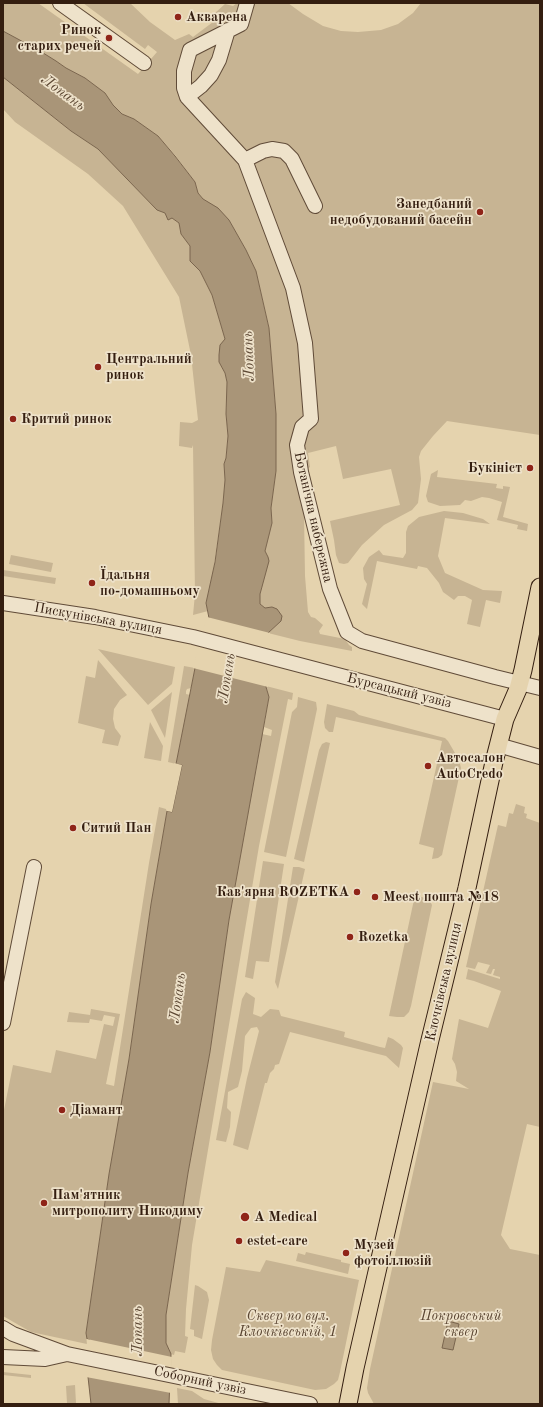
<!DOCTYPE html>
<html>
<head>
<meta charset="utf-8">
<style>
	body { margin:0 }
	#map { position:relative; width:543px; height:1407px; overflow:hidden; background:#e5d3ae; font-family:"Old Standard TT",serif }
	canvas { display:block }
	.frame { position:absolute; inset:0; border:4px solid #341e10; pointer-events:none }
</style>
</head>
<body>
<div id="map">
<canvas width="543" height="1407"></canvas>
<div class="frame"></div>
</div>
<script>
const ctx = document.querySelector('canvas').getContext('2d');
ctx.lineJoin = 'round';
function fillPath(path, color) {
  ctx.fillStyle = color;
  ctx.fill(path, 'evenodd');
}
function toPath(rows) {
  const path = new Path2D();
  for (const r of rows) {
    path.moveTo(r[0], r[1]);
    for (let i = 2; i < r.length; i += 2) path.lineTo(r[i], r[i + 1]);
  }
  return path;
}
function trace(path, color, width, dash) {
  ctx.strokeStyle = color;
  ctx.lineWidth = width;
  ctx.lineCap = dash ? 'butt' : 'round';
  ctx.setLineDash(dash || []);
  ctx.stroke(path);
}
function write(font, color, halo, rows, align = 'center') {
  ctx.font = font + ' "Old Standard TT",serif';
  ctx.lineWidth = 3.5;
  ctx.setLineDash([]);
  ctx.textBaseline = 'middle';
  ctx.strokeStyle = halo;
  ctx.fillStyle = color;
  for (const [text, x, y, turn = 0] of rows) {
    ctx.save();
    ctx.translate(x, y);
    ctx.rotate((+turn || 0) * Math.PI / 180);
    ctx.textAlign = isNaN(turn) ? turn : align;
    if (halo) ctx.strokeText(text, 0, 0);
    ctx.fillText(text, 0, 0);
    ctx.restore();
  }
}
fillPath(toPath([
	[3,3,38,3,138,74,157,52,148,45,145,49,83,3,130,3,150,22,175,40,189,34,193,37,217,19,215,13,225,4,233,6,237,3,288,3,303,14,323,26,341,31,358,32,381,30,398,24,413,13,421,3,540,3,540,435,447,421,433,436,421,451,419,457,421,479,418,503,412,510,384,525,362,545,348,563,344,564,339,563,336,555,334,540,330,521,400,505,391,469,343,479,336,446,308,453,310,467,306,470,296,463,304,514,305,576,308,612,311,617,315,618,323,625,319,631,320,634,345,639,349,645,352,647,352,651,300,641,268,633,281,621,272,607,265,608,260,604,260,594,268,557,265,551,272,523,271,508,276,471,276,414,269,327,256,271,246,250,229,220,203,199,198,193,195,182,175,155,158,136,134,119,122,114,113,105,105,93,85,78,66,68,56,61,40,51,3,31],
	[3,77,71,131,98,149,157,210,165,213,179,223,181,234,190,246,190,261,200,271,212,295,225,339,219,362,225,373,227,382,226,414,228,436,226,458,224,464,225,480,223,503,213,573,206,603,208,611,193,615,195,594,193,445,192,448,179,446,180,422,192,423,198,420,191,355,179,297,123,206,88,174,15,122,3,109],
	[438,470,437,477,497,484,496,488,503,489,503,486,510,487,503,517,528,524,527,531,517,529,518,525,497,520,502,502,489,498,482,497,471,501,465,500,460,505,440,506,428,502,426,496,431,474],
	[444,511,463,513,483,519,490,524,445,518,438,556,445,573,483,590,502,591,500,603,486,600,480,627,467,624,472,600,465,596,458,596,454,600,443,592,439,583,427,568,418,566,417,569,377,561,367,609,362,604,367,584,364,579,363,568,369,557,379,550,383,555,403,558,406,553,406,532,408,526,419,517],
	[11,555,53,563,51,572,9,564],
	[3,570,56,578,55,584,3,576],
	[98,649,175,667,172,684,148,705],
	[98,660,127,695,120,700,114,709,113,719,115,728,121,736,118,746,102,743,105,730,78,723,86,676,95,678],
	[184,666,195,668,191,688,187,689,186,691,186,694,190,695,176,764,168,762],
	[266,686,293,693,292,700,288,699,259,846,192,1245,186,1309,185,1336,188,1337,185,1353,175,1351,174,1355,171,1354,166,1343,166,1315,188,1173,210,1052,229,920,262,734,271,736,272,730,264,727,269,697],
	[172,692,165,738,151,710],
	[298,697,316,702,317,709,286,857,264,852,292,712,297,707],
	[327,704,354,711,359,715,437,736,445,738,448,741,459,760,461,768,442,855,438,858,432,859,434,848,419,844,442,741,336,717,333,732,329,732,325,728,324,722],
	[150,722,163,746,161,761,144,758],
	[326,742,330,743,304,862,294,859,319,750,322,744],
	[516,804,525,807,524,813,527,814,526,818,540,823,540,1127,527,1124,501,1235,510,1249,540,1255,540,1404,374,1404,368,1393,367,1388,370,1369,433,1082,469,1089,456,1081,457,1072,455,1064,452,1059,459,1019,488,1028,501,991,474,981,466,979,468,969,500,979,500,977,493,975,495,969,493,969,491,974,486,973,490,965,478,962,475,969,466,967,498,825,506,827,509,813,513,814],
	[159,807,166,809,167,811,151,904,129,1059,109,1174,86,1333,87,1344,31,1332,3,1316,3,1115,13,1065,51,1073,56,1050,96,1059,104,1024,113,1026,115,1017,104,1015,102,1021,90,1019,89,1023,67,1022,69,1012,90,1015,91,1009,120,1014,106,1084,114,1086,149,863],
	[263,861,284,864,269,962,256,961,253,979,245,977],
	[293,867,299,867,305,869,278,989,275,982],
	[415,895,425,898,430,901,432,905,411,1006,409,1012,404,1017,397,1017,389,1016],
	[246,992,255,998,253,1014,261,1017,270,1009,279,1010,281,1016,345,1032,344,1037,380,1047,385,1048,388,1037,393,1039,401,1045,403,1048,399,1068,386,1056,290,1032,279,1064,275,1065,274,1069,270,1073,267,1083,265,1083,248,1150,233,1145,247,1078,259,1031,257,1027,251,1028,245,1036,242,1071,238,1087,228,1092,227,1108,231,1112,230,1127,226,1142,216,1140,242,999],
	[306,1252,341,1260,341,1262,350,1264,348,1274,296,1261,298,1253,305,1255],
	[266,1260,359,1280,340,1372,338,1380,334,1384,326,1389,315,1390,222,1370,217,1365,213,1359,211,1350,212,1340,226,1267,260,1272],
	[195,1285,198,1286,207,1292,209,1300,202,1339,194,1336,194,1330,190,1329],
	[3,1372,31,1375,31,1378,3,1375],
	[75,1385,76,1403,67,1403,66,1386],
	[177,1388,192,1391,204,1399,222,1404,178,1404]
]), '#c7b493');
const water = toPath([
	[3,31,40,51,56,61,66,68,85,78,105,93,113,105,122,114,134,119,158,136,175,156,195,182,198,193,203,199,218,208,229,220,246,250,256,271,269,328,276,414,276,471,271,508,272,523,265,551,268,557,269,561,260,594,260,604,265,608,272,607,277,609,282,616,281,621,268,633,266,687,269,697,229,920,210,1052,188,1173,166,1315,166,1343,171,1354,169,1404,91,1404,88,1377,90,1340,87,1339,86,1333,109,1174,129,1059,151,904,167,811,172,812,182,765,176,764,195,668,209,618,206,603,215,562,223,503,225,480,224,464,226,458,228,436,226,414,227,382,225,373,219,362,219,355,220,345,225,339,212,295,200,271,190,261,190,246,181,234,179,223,172,218,168,220,165,213,157,210,98,149,71,131,3,77,3,31],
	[448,1321,459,1324,453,1350,442,1348,448,1321]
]);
fillPath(water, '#a99578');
trace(water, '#7a654e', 1);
fillPath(toPath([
	[207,617,270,633,268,687,193,668],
	[174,763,182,765,172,812,167,811,166,809,171,810,180,767,175,765],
	[87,1339,172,1357,171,1393,86,1377]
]), '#e5d3ae');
const minor = toPath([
	[60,3,144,63],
	[228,30,219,60,211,75,201,86,187,97,245,160,263,151,272,149,284,151,292,159,315,206],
	[187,97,184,88,184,71,190,50,241,24,247,3],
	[245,160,293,288,305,343,311,419,302,427,297,445,301,472,330,589,347,632,362,641,495,677,540,688],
	[3,603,95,617,193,637,505,719],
	[498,745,540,757],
	[3,1023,34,867],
	[3,1328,13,1334,67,1354,310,1404],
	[3,1357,45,1359,67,1354]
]);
const major = toPath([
	[348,1404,355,1368,430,1040,467,888,494,762,505,719,518,689,523,670,540,587]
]);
trace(minor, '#604b38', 16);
trace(major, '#341e10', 19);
trace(minor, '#eee2ca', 14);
trace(major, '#e5d3ae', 17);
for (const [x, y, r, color] of [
	[178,17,4,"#8f2418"],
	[109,38,4,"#8f2418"],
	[480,212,4,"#8f2418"],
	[98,367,4,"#8f2418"],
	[13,419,4,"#8f2418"],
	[530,468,4,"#8f2418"],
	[92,583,4,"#8f2418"],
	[428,766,4,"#8f2418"],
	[73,828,4,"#8f2418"],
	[357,892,4,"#8f2418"],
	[375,897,4,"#8f2418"],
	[350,937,4,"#8f2418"],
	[62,1110,4,"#8f2418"],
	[44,1203,4,"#8f2418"],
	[245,1217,5,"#8f2418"],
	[239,1241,4,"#8f2418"],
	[346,1253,4,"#8f2418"]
]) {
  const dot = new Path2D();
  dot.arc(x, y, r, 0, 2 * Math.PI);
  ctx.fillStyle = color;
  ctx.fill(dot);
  trace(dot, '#eee2ca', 1.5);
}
write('bold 14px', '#341e10', '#eee2ca', [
	["Акварена",186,17],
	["Ринок",101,30,"right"],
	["старих речей",101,46,"right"],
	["Занедбаний",472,204,"right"],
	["недобудований басейн",472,220,"right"],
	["Центральний",106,359],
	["ринок",106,375],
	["Критий ринок",21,419],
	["Букініст",522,468,"right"],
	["Їдальня",100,575],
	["по-домашньому",100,591],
	["Автосалон",436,758],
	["AutoCredo",436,774],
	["Ситий Пан",81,828],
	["Кав'ярня ROZETKA",349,892,"right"],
	["Meest пошта №18",383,897],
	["Rozetka",358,937],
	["Діамант",70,1110],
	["Пам'ятник",52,1195],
	["митрополиту Никодиму",52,1211],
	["A Medical",254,1217],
	["estet-care",247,1241],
	["Музей",354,1245],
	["фотоіллюзій",354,1261]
], 'left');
write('14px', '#341e10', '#eee2ca', [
	["Ботанічна набережна",313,517,77],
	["Пискунівська вулиця",98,619,10],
	["Бурсацький узвіз",399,691,14],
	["Клочківська вулиця",444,982,-77],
	["Соборний узвіз",200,1381,12]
]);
write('italic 14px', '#594431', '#eee2ca', [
	["Сквер по вул.",288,1316],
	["Клочківській, 1",288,1332],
	["Покровський",461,1316],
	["сквер",461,1332]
]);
write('italic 15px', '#5d4834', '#eee2ca', [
	["Лопань",63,93,36],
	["Лопань",249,356,-92],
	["Лопань",227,678,-81],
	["Лопань",178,998,-82],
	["Лопань",138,1331,-90]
]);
</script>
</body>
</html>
